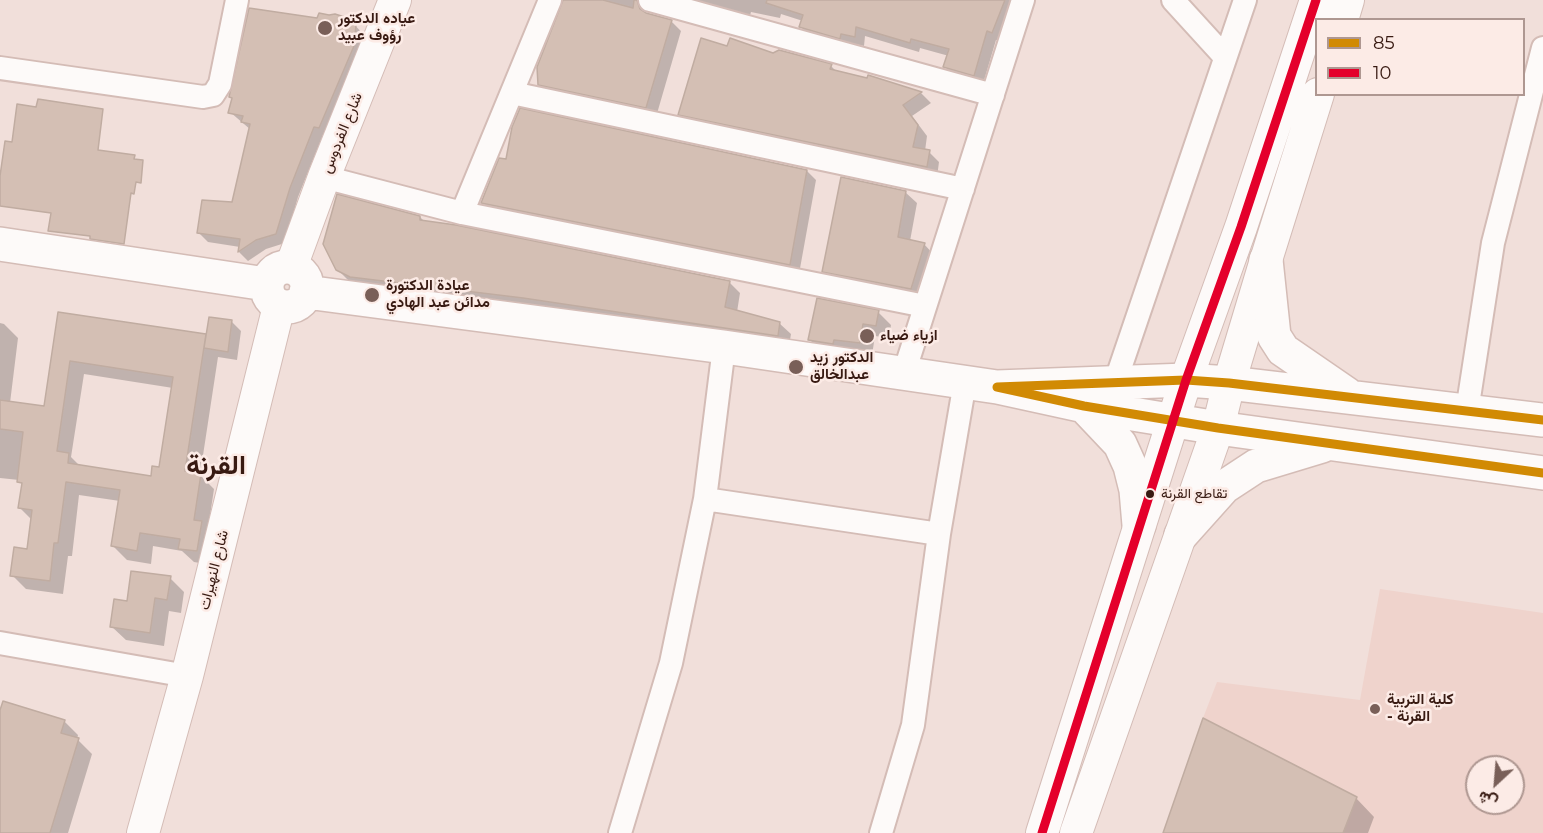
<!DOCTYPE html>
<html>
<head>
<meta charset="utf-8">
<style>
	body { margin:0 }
	#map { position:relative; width:1543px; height:833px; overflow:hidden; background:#f1dfda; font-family:Montserrat,Vazirmatn,sans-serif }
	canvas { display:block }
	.legend { position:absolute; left:1315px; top:18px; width:210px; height:78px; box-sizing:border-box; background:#fcebe6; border:2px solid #ae9791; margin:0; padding:8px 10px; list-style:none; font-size:18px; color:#381a12 }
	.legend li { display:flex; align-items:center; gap:12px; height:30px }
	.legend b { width:30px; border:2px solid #ae9791 }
	.north { position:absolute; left:1465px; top:755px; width:60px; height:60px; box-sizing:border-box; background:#fcebe6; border:2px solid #ae9791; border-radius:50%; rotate:206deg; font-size:16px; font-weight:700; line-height:24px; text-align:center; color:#381a12 }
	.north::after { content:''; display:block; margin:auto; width:21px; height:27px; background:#795f58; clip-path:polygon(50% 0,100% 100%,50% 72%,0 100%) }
</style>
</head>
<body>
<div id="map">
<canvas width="1543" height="833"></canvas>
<ul class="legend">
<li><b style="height:8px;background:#d18a04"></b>85</li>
<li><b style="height:8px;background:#e4002b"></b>10</li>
</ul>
<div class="north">ش</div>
</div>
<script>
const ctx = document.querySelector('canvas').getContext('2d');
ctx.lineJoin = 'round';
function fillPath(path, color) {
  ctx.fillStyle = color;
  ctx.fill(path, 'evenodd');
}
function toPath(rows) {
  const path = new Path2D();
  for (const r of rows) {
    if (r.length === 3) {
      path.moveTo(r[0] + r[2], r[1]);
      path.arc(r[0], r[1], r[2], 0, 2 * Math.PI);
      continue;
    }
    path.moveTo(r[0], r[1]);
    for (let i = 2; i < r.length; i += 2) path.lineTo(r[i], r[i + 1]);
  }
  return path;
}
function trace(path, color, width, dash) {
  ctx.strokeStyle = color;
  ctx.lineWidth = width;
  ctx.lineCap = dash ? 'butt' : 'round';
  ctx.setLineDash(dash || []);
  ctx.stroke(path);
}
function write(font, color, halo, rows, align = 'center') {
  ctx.font = font + ' Montserrat,Vazirmatn,sans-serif';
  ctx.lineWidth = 5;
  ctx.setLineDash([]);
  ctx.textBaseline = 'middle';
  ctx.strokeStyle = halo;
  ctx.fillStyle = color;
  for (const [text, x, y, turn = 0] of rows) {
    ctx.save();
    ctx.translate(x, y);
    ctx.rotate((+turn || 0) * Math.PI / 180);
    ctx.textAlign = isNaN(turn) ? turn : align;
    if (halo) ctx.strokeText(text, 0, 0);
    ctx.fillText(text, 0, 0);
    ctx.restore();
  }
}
fillPath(toPath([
	[1380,589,1543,613,1543,833,1343,833,1357,797,1203,718,1217,682,1360,700],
	[1477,767,1513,767,1513,803,1477,803]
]), '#efd3cc');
fillPath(toPath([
	[564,0,650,0,646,6,646,14,671,21,681,31,656,117,549,94,539,84],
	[674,0,1012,0,1005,19,1009,23,1002,41,996,40,983,84,955,76,945,67,949,56,920,48,919,52,865,36,864,46,850,43,849,47,811,37,801,27,803,21,781,14,780,18,751,12,749,19],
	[318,20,350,20,365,36,329,137,323,135,298,197,285,243,266,249,248,261,239,252,240,247,208,242,199,233,233,203,251,130,230,112],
	[728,48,831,66,837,72,868,80,869,77,921,93,931,103,912,116,927,136,925,151,929,152,939,162,937,177,690,124,680,114],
	[807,171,816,180,799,274,492,212,483,203],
	[905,192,917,203,910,241,924,244,935,256,922,300,835,282,824,271],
	[420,217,425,222,729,282,740,293,737,312,779,323,791,334,789,346,349,281,337,269],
	[878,312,891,325,889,338,875,336,872,355,823,353,810,340],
	[59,313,207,338,232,322,241,331,237,360,218,357,200,475,214,489,208,529,211,565,194,562,182,551,153,546,151,564,127,560,113,546,120,501,79,495,72,556,68,556,63,594,26,589,12,575,28,550,32,520,20,508,23,486,19,480,0,478,0,323,4,324,18,338,10,403,45,408],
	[84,374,173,388,161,469,152,478,81,467,71,457],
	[170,578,184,592,181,613,169,611,164,646,126,640,111,626,128,603],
	[0,715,64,721,78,735,77,739,92,754,68,833,0,833],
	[1356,798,1374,817,1368,833,1165,833]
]), '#0003');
const building = toPath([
	[563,0,603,0,633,8,634,0,637,0,640,9,646,13,672,20,646,108,538,85,537,67,563,0],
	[767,0,1005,0,992,33,987,31,974,76,943,67,949,49,911,39,910,43,856,27,855,37,841,34,840,39,799,27,803,15,766,3,767,0],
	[249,8,317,18,319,13,329,15,335,14,351,19,356,25,354,46,319,128,314,127,290,188,276,234,256,240,238,252,240,239,197,233,202,200,232,202,250,124,241,122,243,116,228,113,232,98,229,97,249,8],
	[701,38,727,46,730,38,773,53,779,50,832,64,830,69,867,78,868,75,922,92,903,105,918,125,913,147,930,150,927,167,678,115,701,38],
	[38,99,103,109,98,150,135,155,134,159,143,160,141,183,136,182,134,194,131,193,124,244,90,239,90,236,48,231,51,213,0,206,0,176,5,141,12,142,17,104,36,107,38,99],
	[520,108,807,170,790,265,481,203,499,158,506,159,512,127,520,108],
	[841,177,906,191,898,237,925,243,911,289,822,272,841,177],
	[337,194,420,216,420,220,456,225,730,281,725,307,780,322,778,336,523,298,350,277,336,270,323,244,337,194],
	[817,298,879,310,876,326,863,324,860,343,834,340,833,344,808,340,817,298],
	[58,312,206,334,185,471,201,474,194,520,202,521,197,551,178,549,180,539,140,533,137,551,111,546,120,490,66,482,58,543,54,543,50,581,10,576,14,547,27,549,32,510,18,508,22,483,17,482,23,432,0,429,0,400,44,406,58,312],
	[70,361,173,377,159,467,152,466,151,476,68,463,69,453,57,451,70,361],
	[209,317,232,320,228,352,204,348,209,317],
	[131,571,171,576,167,600,155,598,150,633,110,627,114,599,127,601,131,571],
	[3,701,65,720,61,733,79,738,50,833,0,833,0,710,3,701],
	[1203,718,1357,797,1343,833,1163,833,1203,718]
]);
fillPath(building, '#d4bfb4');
trace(building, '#c0aca1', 1.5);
const street = toPath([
	[650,0,993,95],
	[1173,0,1225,57],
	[0,68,203,97,213,95,220,84,237,0],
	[512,93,963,189],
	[324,177,462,213,925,306],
	[462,213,550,0],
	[904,373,1023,0],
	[1115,383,1245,0],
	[1467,411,1493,243,1543,48],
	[705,499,939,534],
	[0,643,187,676],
	[620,833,671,663,705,499,724,347],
	[881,833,913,725,939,534,965,382]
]);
const secondary = toPath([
	[1342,20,1348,0],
	[291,267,324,177,395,0],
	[143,833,187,676,279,306],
	[1042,833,1186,380,1241,227,1316,0],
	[1076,833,1218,428,1229,383,1266,260,1318,94]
]);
const primary = toPath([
	[0,244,266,284],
	[1266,260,1274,336,1283,350,1347,394],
	[287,287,20],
	[306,292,724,347,997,387],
	[1084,406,1120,444,1130,466,1136,490,1139,525],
	[1543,420,1229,383,1186,380,997,387,1084,406,1218,428,1543,473],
	[1181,535,1224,487,1256,466,1322,446]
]);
trace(street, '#d4bcb6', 26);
trace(secondary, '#d4bcb6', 34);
trace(primary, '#d4bcb6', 36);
trace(street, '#fdfaf9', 22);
trace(secondary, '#fdfaf9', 32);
trace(primary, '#fdfaf9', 33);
trace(toPath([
	[1543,420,1229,383,1186,380,997,387,1084,406,1218,428,1543,473]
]), '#d18a04', 9);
trace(toPath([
	[1042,833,1186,380,1241,227,1316,0]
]), '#e4002b', 9);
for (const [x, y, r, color] of [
	[325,28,8,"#795f58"],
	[372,295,8,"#795f58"],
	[867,336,8,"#795f58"],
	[796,367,8,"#795f58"],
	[1150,494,5,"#381a12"],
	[1375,709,6,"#795f58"]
]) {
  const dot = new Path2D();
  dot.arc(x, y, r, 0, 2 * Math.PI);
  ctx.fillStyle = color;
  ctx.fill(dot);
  trace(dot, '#fcebe6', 2);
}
write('14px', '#381a12', '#fcebe6', [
	["تقاطع القرنة",1161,494]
], 'left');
write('bold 15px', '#381a12', '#fcebe6', [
	["عياده الدكتور",338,19],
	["رؤوف عبيد",338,36],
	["عيادة الدكتورة",386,286],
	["مدائن عبد الهادي",386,303],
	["ازياء ضياء",880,336],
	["الدكتور زيد",810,358],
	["عبدالخالق",810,375],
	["كلية التربية",1387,700],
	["- القرنة",1387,717]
], 'left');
write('15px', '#381a12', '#fcebe6', [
	["شارع الفردوس",342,133,-68],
	["شارع النهيرات",214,570,-76]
]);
write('bold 27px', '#381a12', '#fcebe6', [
	["القرنة",216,466]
]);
</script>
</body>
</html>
